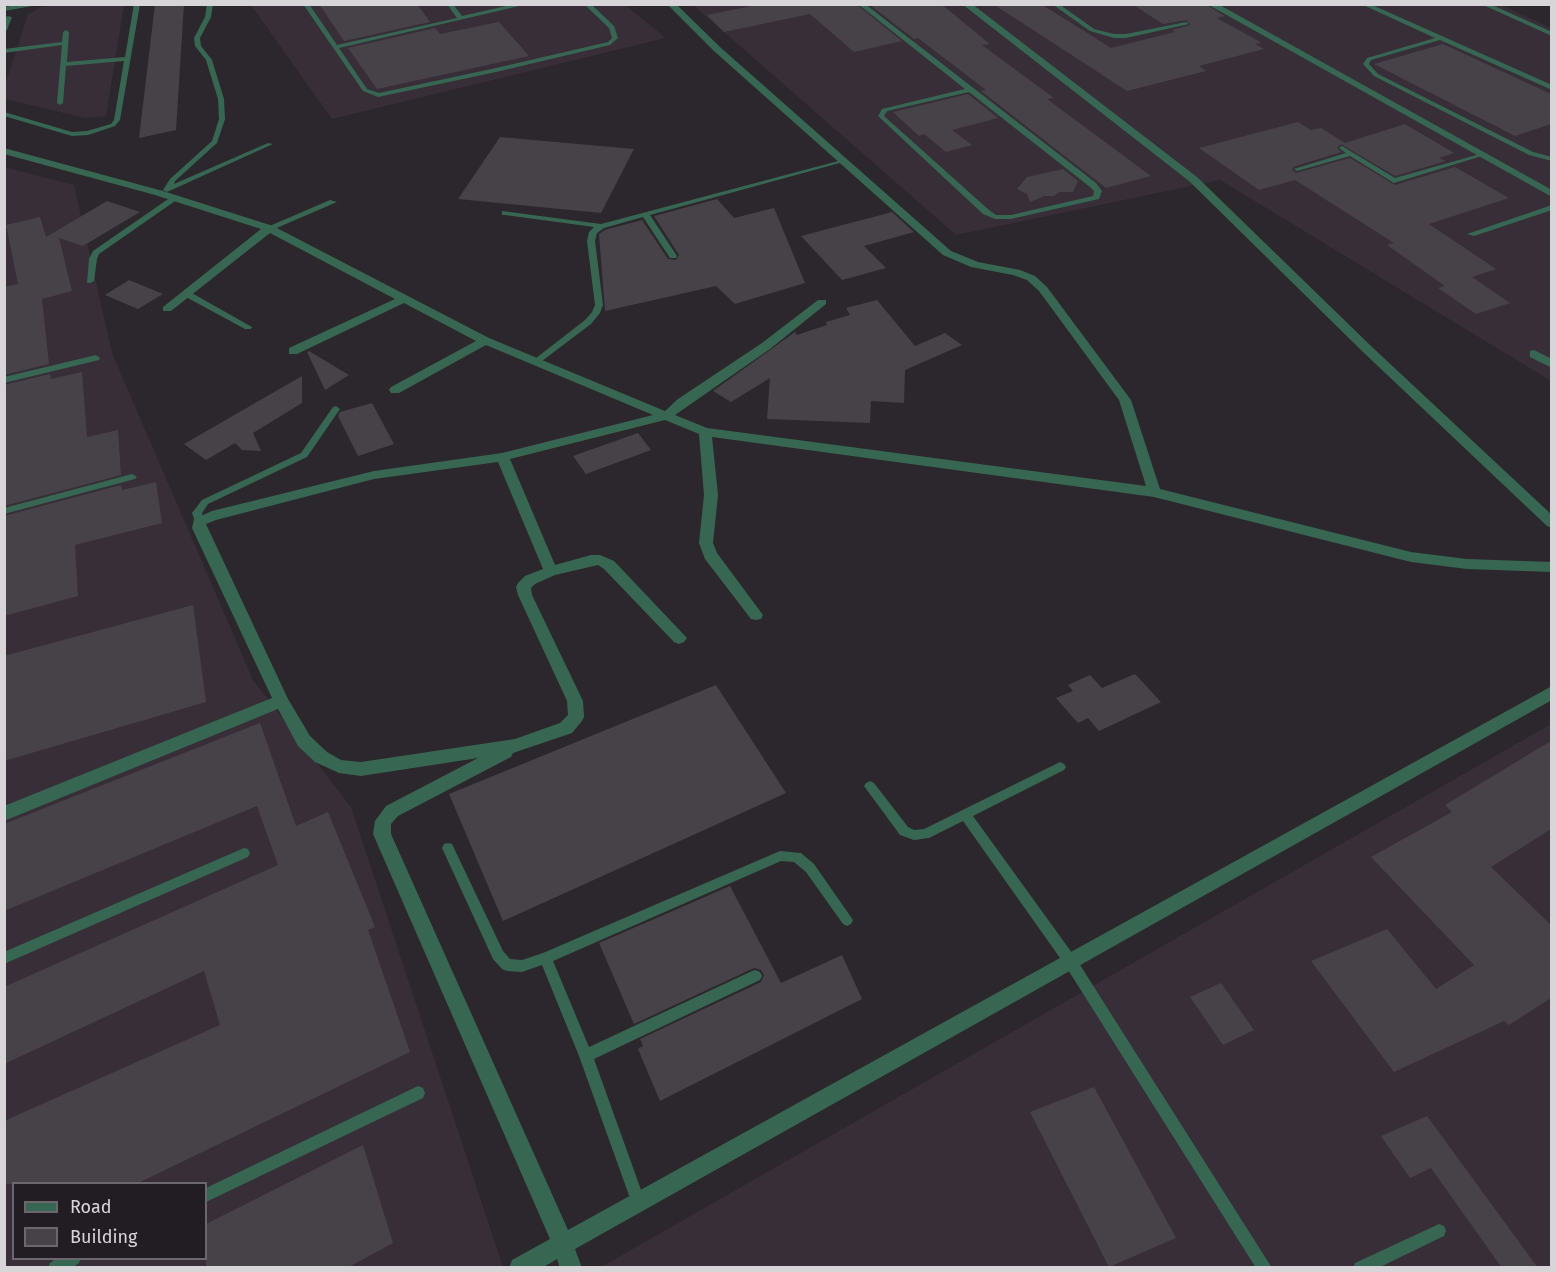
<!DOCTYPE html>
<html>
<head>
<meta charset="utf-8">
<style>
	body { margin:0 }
	#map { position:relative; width:1556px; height:1272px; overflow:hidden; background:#2c272c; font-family:"Fira Sans",sans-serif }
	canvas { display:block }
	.frame { position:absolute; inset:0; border:6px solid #d8d5d9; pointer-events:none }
	.legend { position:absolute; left:12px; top:1182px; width:195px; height:78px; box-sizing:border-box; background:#221d23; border:2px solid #6b676c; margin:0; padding:8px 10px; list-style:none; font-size:18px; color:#d8d5d9 }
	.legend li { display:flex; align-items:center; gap:12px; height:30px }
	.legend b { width:30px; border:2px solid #6b676c }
</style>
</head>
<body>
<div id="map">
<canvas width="1556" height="1272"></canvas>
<div class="frame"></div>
<ul class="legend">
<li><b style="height:8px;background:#376652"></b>Road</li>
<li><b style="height:16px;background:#474248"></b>Building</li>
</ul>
</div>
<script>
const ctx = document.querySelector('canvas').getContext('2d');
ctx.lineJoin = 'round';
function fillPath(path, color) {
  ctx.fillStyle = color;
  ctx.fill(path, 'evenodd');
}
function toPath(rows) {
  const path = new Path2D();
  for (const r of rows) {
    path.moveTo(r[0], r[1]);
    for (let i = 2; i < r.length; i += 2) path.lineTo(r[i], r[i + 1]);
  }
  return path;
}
fillPath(toPath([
	[61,4,124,5,106,116,85,118,5,99,5,85,28,14,41,7],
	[1499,4,1551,28,1551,381,1220,180,956,235,693,5],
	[251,5,625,5,666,38,332,119],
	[4,167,74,185,112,353,253,680,351,807,503,1267,5,1267],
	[14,1184,206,1184,206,1258,14,1258],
	[1551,724,1551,1267,601,1267]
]), '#372e38');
fillPath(toPath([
	[155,4,184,4,176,130,139,138],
	[319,4,417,4,430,22,344,41],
	[761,4,856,4,902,41,854,52,810,14,724,32,707,15],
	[869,4,941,4,990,44,982,45,1054,98,1047,99,1151,176,1106,188,981,91,986,90,918,38,914,39],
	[993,4,1041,4,1111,48,1175,32,1172,30,1191,25,1186,20,1163,24,1132,4,1205,4,1225,16,1217,18,1262,43,1255,44,1264,49,1199,66,1206,71,1127,91],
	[499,22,529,56,377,89,348,48,435,28,440,34],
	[1443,44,1551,94,1551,124,1515,136,1374,64],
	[968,94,998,118,952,130,972,145,946,152,924,134,919,136,893,112],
	[1298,122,1311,130,1321,128,1345,143,1405,124,1454,153,1439,158,1446,161,1395,176,1341,144,1337,148,1341,152,1293,167,1292,170,1296,173,1350,158,1395,185,1455,167,1509,198,1429,224,1496,269,1472,277,1510,303,1476,314,1438,288,1445,286,1387,245,1394,243,1295,180,1259,190,1199,148],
	[500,137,634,149,601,213,458,199],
	[1063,169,1078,181,1073,192,1059,192,1054,196,1044,196,1030,202,1027,194,1017,189,1027,177],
	[717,199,734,218,774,208,805,283,735,304,716,286,605,311,599,234,605,230,642,220,668,259,676,260,679,255,654,216],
	[107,201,140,212,83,246,59,238,72,291,42,299,49,364,4,375,4,287,18,284,6,225,40,217,46,237],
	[892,212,914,232,864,246,886,268,842,280,801,236],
	[129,280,163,294,138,309,105,295],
	[877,300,915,346,945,333,962,345,905,370,904,403,871,401,870,423,767,419,770,378,731,402,713,391,795,332,797,335,827,325,826,322,850,315,846,308],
	[309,351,349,375,325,390,307,352],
	[82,372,87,437,118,430,121,475,4,506,4,385,50,374,51,379],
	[302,376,302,403,253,433,261,451,242,450,235,443,206,460,184,444],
	[372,403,394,444,358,456,338,416,340,412],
	[638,433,651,450,586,474,573,456],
	[156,482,162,523,75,545,78,596,4,616,4,516,121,485,122,490],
	[193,605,206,702,4,761,4,656],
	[1135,674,1161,702,1099,731,1088,718,1078,723,1056,698,1073,691,1068,685,1090,675,1102,688],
	[716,685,786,793,503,921,449,794],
	[260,723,296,826,328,812,375,927,368,930,410,1052,136,1184,4,1184,4,1121,220,1025,204,971,4,1064,4,987,278,865,257,806,4,911,4,824],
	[1551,741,1551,829,1491,867,1551,925,1551,998,1509,1025,1504,1021,1394,1072,1311,961,1387,929,1436,989,1474,965,1371,857,1452,812,1445,805],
	[730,886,781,983,842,955,862,999,660,1101,638,1049,643,1046,640,1039,761,982,764,975,761,970,754,968,634,1024,599,943],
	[1221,983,1254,1030,1223,1045,1190,997],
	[1094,1087,1176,1238,1109,1267,1030,1112],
	[1427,1116,1538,1268,1502,1268,1431,1168,1410,1178,1381,1136],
	[363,1145,393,1243,347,1268,206,1268,206,1224]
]), '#474248');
fillPath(toPath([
	[25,4,44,4,4,11,4,7,25,4],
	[134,4,140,4,120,120,115,126,88,135,72,136,4,116,4,112,72,132,87,131,111,124,114,120,124,61,66,66,63,103,60,105,57,103,62,45,4,53,4,49,62,42,63,32,66,30,69,32,67,62,125,57,134,4],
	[207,4,213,4,211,17,200,38,201,46,212,60,224,99,225,119,217,143,175,181,174,184,268,143,273,144,167,192,163,190,170,179,212,141,219,119,218,99,206,60,195,46,194,38,205,17,207,4],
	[303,4,309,4,337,45,457,18,447,4,453,4,462,16,515,4,528,4,339,48,367,89,379,93,496,68,608,42,612,38,609,28,584,4,591,4,614,26,618,38,610,45,496,72,378,97,363,91,303,4],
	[858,4,865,4,1096,183,1102,191,1099,199,1011,219,995,219,983,214,878,116,882,109,965,89,858,4],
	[969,92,1090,187,1094,191,1093,196,1011,215,996,215,989,210,884,116,887,111,969,92],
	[1052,4,1059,4,1094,29,1114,34,1126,34,1186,22,1189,24,1126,38,1114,38,1090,31,1052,4],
	[1361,4,1370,4,1552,85,1552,90,1440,40,1371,60,1369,64,1378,74,1533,152,1552,157,1552,161,1529,155,1374,76,1363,64,1367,58,1435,38,1361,4],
	[1481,4,1490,4,1552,32,1552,36,1481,4],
	[7,16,12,17,7,30,4,32,4,21,7,16],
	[1342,146,1395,178,1480,154,1485,155,1394,183,1350,156,1297,171,1294,169,1346,153,1339,148,1342,146],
	[842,160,847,161,650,215,677,256,676,258,670,258,643,217,604,228,597,233,595,241,603,305,600,313,591,324,538,364,535,365,531,362,585,320,592,312,595,305,587,241,589,232,594,227,505,215,502,215,502,211,601,224,842,160],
	[171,197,178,199,99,254,97,259,94,281,90,283,87,283,89,259,93,251,171,197],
	[330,200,337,202,272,230,265,228,330,200],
	[1552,205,1552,210,1474,236,1467,234,1552,205],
	[184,292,190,292,252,327,251,329,245,329,184,296,184,292],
	[96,355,100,358,99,360,4,383,4,377,96,355],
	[336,406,340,409,307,457,208,504,202,513,204,522,202,524,196,524,192,513,202,500,301,453,333,407,336,406],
	[132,474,137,477,135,479,4,514,4,508,132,474],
	[1060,762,1064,764,1066,767,1064,770,973,816,1075,957,1272,1268,1256,1268,1065,965,963,821,929,838,914,840,900,835,864,786,866,783,870,781,874,783,908,827,914,830,924,829,1060,762],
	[448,843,452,844,503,951,510,959,522,960,543,953,780,851,801,853,814,864,853,920,851,924,847,926,843,924,806,872,794,862,781,861,553,961,589,1047,750,972,755,970,760,972,762,976,760,980,594,1059,645,1201,643,1206,638,1208,633,1206,631,1201,579,1056,542,965,522,972,507,971,502,969,493,959,442,848,444,844,448,843],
	[244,848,248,849,250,853,248,857,4,964,4,952,244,848],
	[418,1086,423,1088,425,1093,423,1098,206,1202,206,1188,418,1086],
	[1439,1224,1444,1226,1446,1231,1444,1236,1378,1268,1353,1268,1355,1263,1439,1224],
	[57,1258,81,1258,79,1263,72,1268,48,1268,50,1263,57,1258]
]), '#376652');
fillPath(toPath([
	[667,4,676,4,720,47,951,251,978,262,1020,270,1035,276,1047,287,1131,400,1160,489,1411,552,1467,559,1552,562,1552,572,1467,569,1411,562,1154,497,712,437,718,495,713,543,717,553,763,615,761,619,756,620,751,619,705,559,699,543,704,495,699,434,665,420,510,459,555,565,591,555,600,555,614,561,687,638,684,642,679,644,674,642,604,569,598,565,555,575,535,584,531,588,532,595,583,701,584,717,582,721,572,733,513,753,511,757,398,816,391,824,391,834,568,1230,1552,686,1552,700,575,1249,582,1268,560,1268,557,1259,542,1268,509,1268,512,1260,550,1239,373,834,375,821,386,806,478,758,361,776,339,773,315,762,298,746,278,709,4,821,4,806,272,698,192,528,194,519,212,511,374,471,502,453,653,415,486,345,399,393,391,393,389,390,391,387,476,341,404,303,297,354,289,354,289,348,395,299,270,233,171,311,163,311,163,307,261,229,155,195,4,154,4,148,163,191,273,226,489,338,665,411,678,399,762,343,818,300,826,300,826,304,770,349,675,415,707,428,1146,486,1119,400,1039,291,1027,280,1013,275,971,267,943,255,714,51,667,4],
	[498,462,543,569,525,576,518,583,516,587,518,595,567,701,568,715,560,723,515,739,361,762,341,760,327,752,310,736,288,699,206,524,216,520,374,479,498,462],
	[962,4,972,4,1197,177,1371,346,1552,515,1552,528,1547,526,1363,352,1189,181,962,4],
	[1207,4,1218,4,1552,190,1552,197,1207,4],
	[1534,350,1552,359,1552,368,1530,357,1530,351,1534,350]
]), '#376652');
</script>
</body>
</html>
